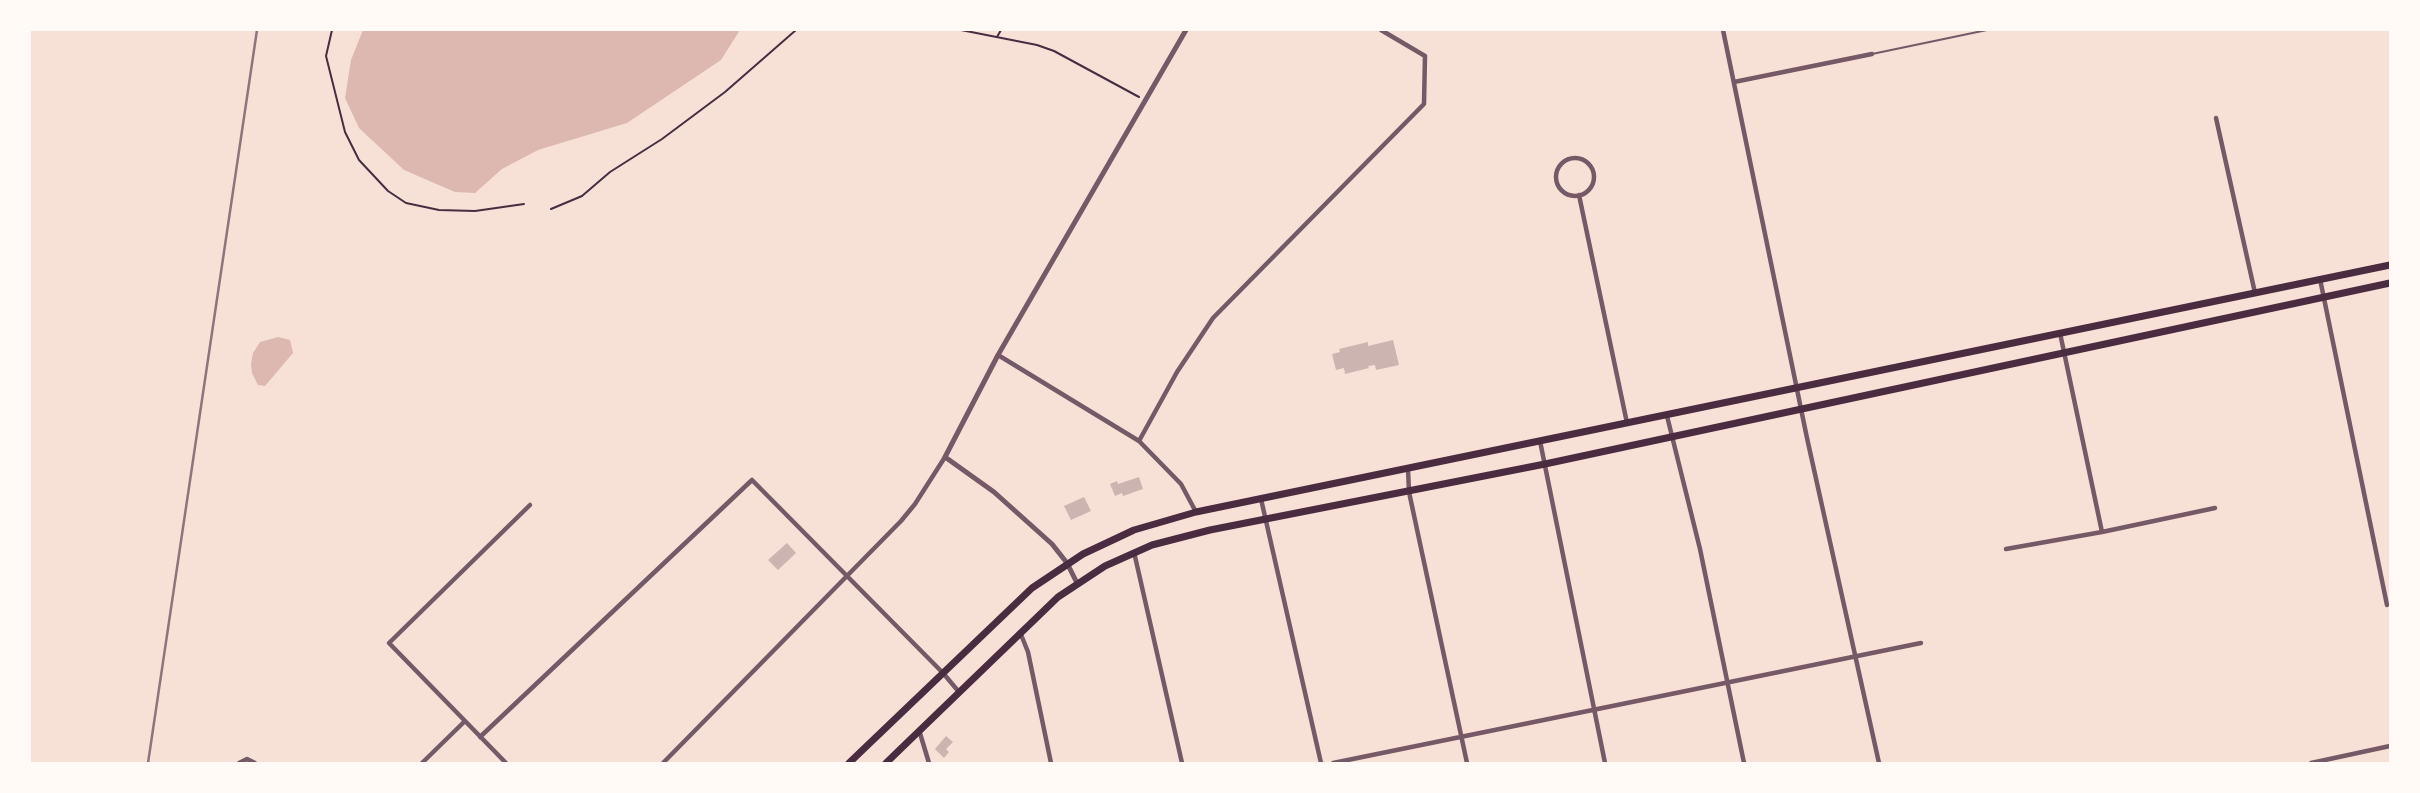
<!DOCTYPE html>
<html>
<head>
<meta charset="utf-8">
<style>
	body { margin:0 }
	#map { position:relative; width:2420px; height:793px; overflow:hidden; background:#f7e1d7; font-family:Manrope,sans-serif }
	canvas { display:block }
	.frame { position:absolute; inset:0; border:31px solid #fffaf5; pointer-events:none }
</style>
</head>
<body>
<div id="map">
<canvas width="2420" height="793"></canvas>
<div class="frame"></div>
</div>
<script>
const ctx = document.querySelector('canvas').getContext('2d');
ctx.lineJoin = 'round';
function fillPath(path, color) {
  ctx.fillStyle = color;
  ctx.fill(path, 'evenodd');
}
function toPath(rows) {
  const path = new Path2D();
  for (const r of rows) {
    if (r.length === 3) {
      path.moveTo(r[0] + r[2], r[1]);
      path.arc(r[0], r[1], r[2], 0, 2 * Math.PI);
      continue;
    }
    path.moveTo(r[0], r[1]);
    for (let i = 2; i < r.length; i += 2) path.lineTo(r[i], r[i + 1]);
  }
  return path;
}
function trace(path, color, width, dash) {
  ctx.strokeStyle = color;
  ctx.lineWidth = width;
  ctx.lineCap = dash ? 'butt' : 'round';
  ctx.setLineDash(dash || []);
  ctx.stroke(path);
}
fillPath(toPath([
	[363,30,740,30,721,60,627,123,538,150,502,169,475,193,455,192,404,170,359,128,345,98,351,60],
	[278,337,290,340,293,353,265,386,258,385,252,373,251,364,253,353,260,342]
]), '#dcb8b0');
fillPath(toPath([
	[1393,340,1399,365,1376,370,1375,365,1368,366,1369,368,1345,374,1344,368,1336,370,1332,354,1340,352,1339,349,1368,342,1368,346],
	[1139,477,1143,489,1123,496,1122,493,1115,496,1110,484,1117,481,1118,484],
	[1084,497,1091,511,1071,520,1064,506],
	[787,543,796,553,778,570,768,560],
	[946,736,953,742,946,749,949,752,944,758,935,749]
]), '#ccb4b1');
trace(toPath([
	[332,30,326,56,345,132,359,160,388,191,406,203,439,210,475,211,524,204],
	[961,30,1037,45,1054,51,1139,97],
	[997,37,1001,30],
	[551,209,582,196,610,172,662,139,725,92,796,30]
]), '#4a2c40', 2);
trace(toPath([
	[1872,54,1987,30]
]), '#755966', 2);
trace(toPath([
	[1723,30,1807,438,1879,763],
	[1734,82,1872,54],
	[2216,118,2255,293],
	[1575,177,19],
	[1579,195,1627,423],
	[2320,279,2387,605],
	[2060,333,2102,532],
	[998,355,1139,441,1181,484,1196,512],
	[1667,416,1700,549,1744,763],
	[1139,441,1177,372,1213,318,1424,104,1425,56,1381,30],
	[1540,441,1605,763],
	[1408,469,1409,492,1467,763],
	[1261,499,1321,763],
	[2006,549,2102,532,2215,508],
	[1134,552,1182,763],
	[1020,632,1028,652,1051,763],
	[919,730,929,763],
	[480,737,752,480,943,673,959,692],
	[239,763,247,759,255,763],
	[422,763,465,721],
	[506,763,389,643,530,505],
	[663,763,901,521,915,504,945,457],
	[1333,763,1921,643],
	[2311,763,2390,746]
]), '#755966', 4.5);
trace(toPath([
	[1077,583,1067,563,1052,544,994,492,945,457,998,355,1186,30]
]), '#755966', 5);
trace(toPath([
	[849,763,1032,588,1083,554,1134,530,1196,512,2390,265],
	[886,763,1058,597,1105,566,1152,545,1210,530,1545,464,2390,283]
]), '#4a2c40', 7);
trace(toPath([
	[148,763,257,30]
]), '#8f747c', 2.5);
</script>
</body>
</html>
